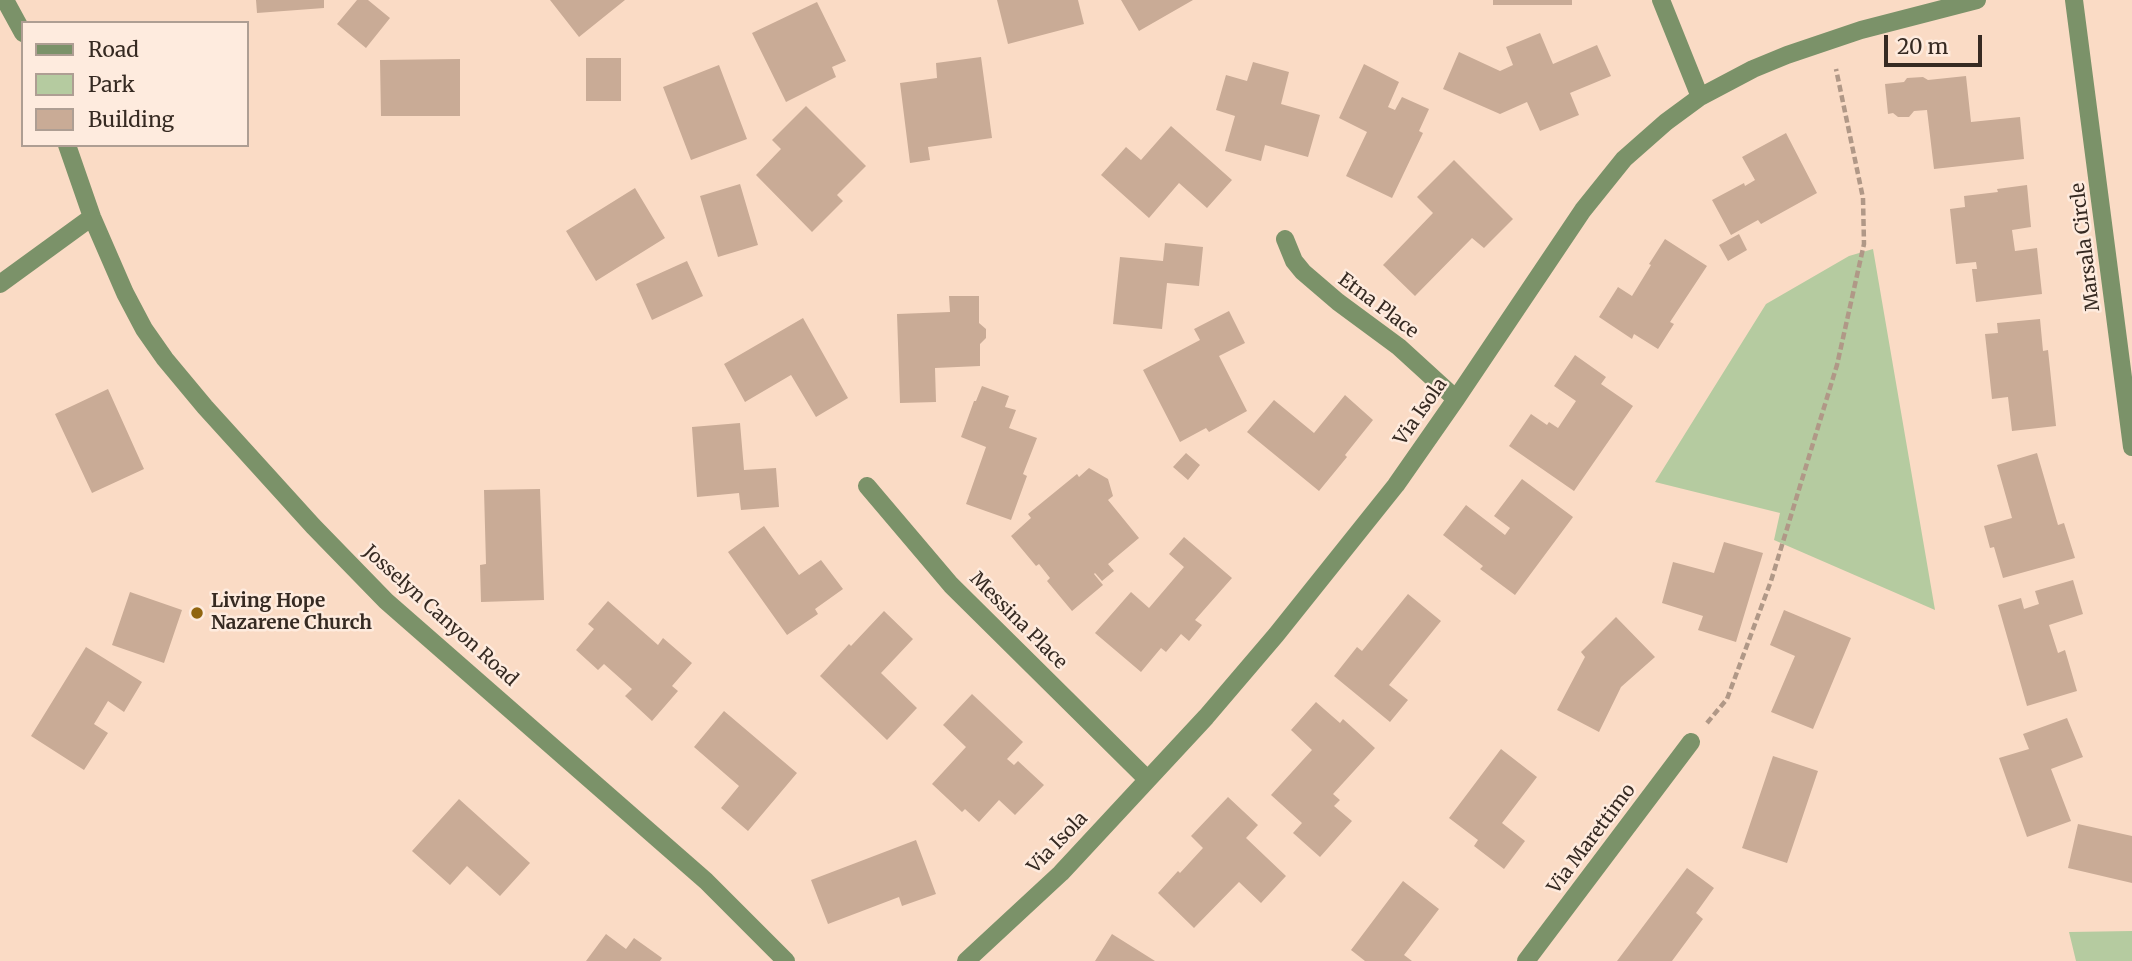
<!DOCTYPE html>
<html>
<head>
<meta charset="utf-8">
<style>
	body { margin:0 }
	#map { position:relative; width:2132px; height:961px; overflow:hidden; background:#fadbc5; font-family:Merriweather,serif }
	canvas { display:block }
	.legend { position:absolute; left:21px; top:21px; width:228px; height:126px; box-sizing:border-box; background:#feebde; border:2px solid #ae9e93; margin:0; padding:9px 12px; list-style:none; font-size:21px; color:#362a22 }
	.legend li { display:flex; align-items:center; gap:14px; height:35px }
	.legend b { width:35px; border:2px solid #ae9e93 }
	.scale { position:absolute; left:1884px; top:35px; width:98px; height:32px; box-sizing:border-box; border:4px solid #362a22; border-top:0; padding-left:9px; font-size:21px; line-height:24px; white-space:nowrap; color:#362a22; -webkit-text-stroke:5px #feebde; paint-order:stroke }
</style>
</head>
<body>
<div id="map">
<canvas width="2132" height="961"></canvas>
<ul class="legend">
<li><b style="height:9px;background:#7b9269"></b>Road</li>
<li><b style="height:19px;background:#b5cba0"></b>Park</li>
<li><b style="height:19px;background:#c9ab96"></b>Building</li>
</ul>
<div class="scale">20 m</div>
</div>
<script>
const ctx = document.querySelector('canvas').getContext('2d');
ctx.lineJoin = 'round';
function fillPath(path, color) {
  ctx.fillStyle = color;
  ctx.fill(path, 'evenodd');
}
function toPath(rows) {
  const path = new Path2D();
  for (const r of rows) {
    path.moveTo(r[0], r[1]);
    for (let i = 2; i < r.length; i += 2) path.lineTo(r[i], r[i + 1]);
  }
  return path;
}
function trace(path, color, width, dash) {
  ctx.strokeStyle = color;
  ctx.lineWidth = width;
  ctx.lineCap = dash ? 'butt' : 'round';
  ctx.setLineDash(dash || []);
  ctx.stroke(path);
}
function write(font, color, halo, rows, align = 'center') {
  ctx.font = font + ' Merriweather,serif';
  ctx.lineWidth = 5;
  ctx.setLineDash([]);
  ctx.textBaseline = 'middle';
  ctx.strokeStyle = halo;
  ctx.fillStyle = color;
  for (const [text, x, y, turn = 0] of rows) {
    ctx.save();
    ctx.translate(x, y);
    ctx.rotate((+turn || 0) * Math.PI / 180);
    ctx.textAlign = isNaN(turn) ? turn : align;
    if (halo) ctx.strokeText(text, 0, 0);
    ctx.fillText(text, 0, 0);
    ctx.restore();
  }
}
fillPath(toPath([
	[1873,249,1935,610,1774,540,1780,513,1655,482,1766,304,1849,256],
	[2132,931,2132,961,2076,961,2069,932]
]), '#b5cba0');
fillPath(toPath([
	[256,0,324,0,324,8,257,13],
	[357,0,368,0,390,18,366,48,337,24],
	[550,0,625,0,579,37],
	[997,0,1078,0,1084,24,1008,44],
	[1121,0,1193,0,1139,31],
	[1493,0,1572,0,1572,5,1493,5],
	[817,2,846,61,832,67,836,77,786,102,752,33],
	[1540,33,1553,64,1597,45,1611,76,1570,93,1579,115,1540,131,1527,102,1500,114,1443,89,1459,52,1500,71,1513,65,1506,47],
	[981,57,992,138,928,147,930,160,910,163,900,83,937,78,936,63],
	[586,58,621,58,621,101,586,101],
	[460,59,460,116,381,116,380,60],
	[1253,62,1289,72,1281,104,1320,115,1308,157,1265,145,1261,161,1225,151,1235,116,1216,110,1226,75,1247,81],
	[1364,64,1399,82,1388,107,1395,110,1402,97,1429,109,1419,131,1423,133,1392,198,1346,176,1367,132,1339,118],
	[719,65,747,139,691,160,663,87],
	[1966,76,1971,122,2020,117,2024,159,1934,169,1927,110,1914,111,1909,117,1898,117,1893,113,1888,114,1885,84,1904,82,1907,78,1923,77,1928,80],
	[806,106,866,166,837,195,843,201,812,232,756,175,781,149,772,140],
	[1171,126,1232,180,1207,208,1179,183,1149,218,1101,175,1126,147,1141,160],
	[1786,133,1817,193,1761,224,1758,220,1731,235,1712,200,1744,183,1745,186,1755,180,1742,157],
	[1454,160,1513,219,1484,248,1472,238,1415,296,1383,265,1433,213,1417,197],
	[740,184,758,245,718,257,700,196],
	[2027,185,2031,227,2012,230,2015,251,2037,248,2042,294,1976,302,1972,269,1977,269,1976,262,1956,264,1950,209,1965,207,1964,196,1998,192,1997,189],
	[635,188,665,238,596,281,566,231],
	[1739,234,1747,250,1728,261,1719,245],
	[1665,239,1707,266,1670,322,1674,324,1658,349,1634,334,1632,339,1599,317,1618,287,1632,296,1651,265,1649,264],
	[1165,243,1203,247,1199,286,1167,283,1162,329,1113,324,1120,257,1163,261],
	[687,261,703,296,652,320,636,284],
	[949,296,979,296,979,323,986,329,986,338,980,344,980,366,935,368,936,402,900,403,897,314,950,312],
	[1229,311,1245,343,1219,356,1247,411,1209,432,1206,428,1180,442,1143,370,1200,340,1194,329],
	[803,318,848,398,816,417,791,375,745,402,724,364],
	[2040,319,2043,351,2048,350,2056,426,2012,431,2008,397,1992,399,1985,334,1998,333,1997,323],
	[1575,355,1606,377,1601,384,1633,406,1574,491,1509,446,1531,414,1547,425,1549,422,1558,428,1576,401,1554,386],
	[982,386,1009,396,1005,407,1016,410,1009,428,1037,438,1023,474,1027,476,1011,520,966,504,986,447,961,437,974,401,976,401],
	[108,389,144,469,92,493,55,414],
	[1345,395,1373,420,1345,455,1347,457,1319,491,1247,432,1274,400,1314,433],
	[740,423,744,470,776,468,779,507,741,510,739,493,697,497,692,427],
	[1186,453,1200,465,1188,480,1173,467],
	[2037,453,2058,525,2064,523,2075,558,2003,578,1994,547,1990,548,1984,526,2012,518,1997,465],
	[1089,468,1108,479,1113,496,1108,500,1139,538,1108,564,1114,571,1102,581,1095,573,1094,574,1103,585,1072,611,1047,581,1050,578,1039,564,1036,566,1011,536,1031,518,1028,514,1077,474,1079,477],
	[1522,479,1573,517,1515,595,1480,569,1483,566,1443,535,1466,505,1505,535,1510,528,1494,516],
	[540,489,544,600,481,602,480,565,486,564,484,490],
	[764,526,799,575,821,560,843,589,815,609,818,614,787,635,728,552],
	[1184,537,1232,578,1195,620,1202,625,1189,641,1181,634,1166,652,1161,648,1141,672,1095,633,1131,592,1149,608,1184,567,1169,554],
	[1724,542,1763,553,1736,642,1698,630,1703,616,1662,603,1673,562,1714,573],
	[2073,580,2083,614,2049,625,2058,653,2065,650,2077,691,2027,706,1998,605,2021,598,2024,609,2039,604,2035,591],
	[130,592,182,610,164,663,112,645],
	[1408,594,1441,621,1389,685,1408,700,1390,722,1334,676,1357,647,1362,651],
	[608,601,658,645,663,638,692,663,672,686,678,691,652,721,625,696,632,689,604,664,598,670,576,650,594,629,588,624],
	[1784,610,1851,638,1813,729,1771,712,1795,656,1770,645],
	[884,611,913,639,881,673,917,708,887,740,820,676,849,644,851,646],
	[1616,617,1655,657,1621,687,1599,732,1557,710,1585,657,1581,652],
	[86,647,142,682,124,712,108,701,94,724,108,733,84,770,31,736],
	[972,694,1023,742,1007,759,1014,765,1018,761,1044,785,1015,815,999,800,979,822,965,809,962,812,932,784,966,747,943,725],
	[1316,702,1340,723,1343,719,1375,748,1333,794,1340,800,1334,806,1352,821,1320,857,1293,833,1302,823,1271,795,1312,750,1291,730],
	[724,711,797,773,748,831,721,808,739,786,694,747],
	[2067,718,2083,757,2051,769,2071,821,2027,837,1999,758,2029,749,2023,734],
	[1501,749,1537,777,1502,823,1525,841,1504,869,1474,846,1478,840,1449,818],
	[1773,756,1818,771,1787,863,1742,848],
	[1228,797,1258,825,1246,838,1286,876,1261,903,1239,882,1194,928,1158,893,1178,871,1180,873,1203,848,1191,836],
	[459,799,530,863,500,896,467,866,450,885,412,851],
	[2078,824,2132,836,2132,883,2068,868],
	[916,840,936,894,902,906,899,897,828,924,811,880],
	[1687,868,1714,888,1696,913,1703,919,1672,961,1617,961],
	[1403,881,1439,909,1404,955,1412,961,1365,961,1351,950],
	[606,934,626,949,634,938,662,958,660,961,586,961],
	[1112,934,1155,961,1095,961]
]), '#c9ab96');
trace(toPath([
	[1707,723,1727,699,1771,581,1837,365,1864,244,1863,198,1836,69]
]), '#b09887', 4.5, [7, 3.5]);
trace(toPath([
	[5,0,23,33],
	[1661,0,1700,97],
	[2074,0,2132,447],
	[67,145,92,217,125,293,144,329,165,359,205,407,313,526,386,601,706,881,786,961],
	[1285,239,1294,261,1303,272,1338,302,1399,347,1456,399],
	[0,284,92,217],
	[867,486,951,585,1147,779],
	[966,961,1061,873,1206,717,1276,635,1396,485,1456,399,1583,210,1624,159,1666,122,1700,97,1753,69,1787,55,1861,30,1977,0],
	[1526,961,1691,742]
]), '#7b9269', 18);
for (const [x, y, r, color] of [
	[197,613,7,"#91650f"]
]) {
  const dot = new Path2D();
  dot.arc(x, y, r, 0, 2 * Math.PI);
  ctx.fillStyle = color;
  ctx.fill(dot);
  trace(dot, '#feebde', 2.5);
}
write('19px', '#362a22', '#feebde', [
	["Marsala Circle",2086,247,-97],
	["Etna Place",1378,306,37],
	["Via Isola",1421,412,-55],
	["Josselyn Canyon Road",440,616,42],
	["Messina Place",1018,621,45],
	["Via Marettimo",1592,839,-53],
	["Via Isola",1058,843,-46]
]);
write('bold 19px', '#362a22', '#feebde', [
	["Living Hope",211,602],
	["Nazarene Church",211,624]
], 'left');
</script>
</body>
</html>
